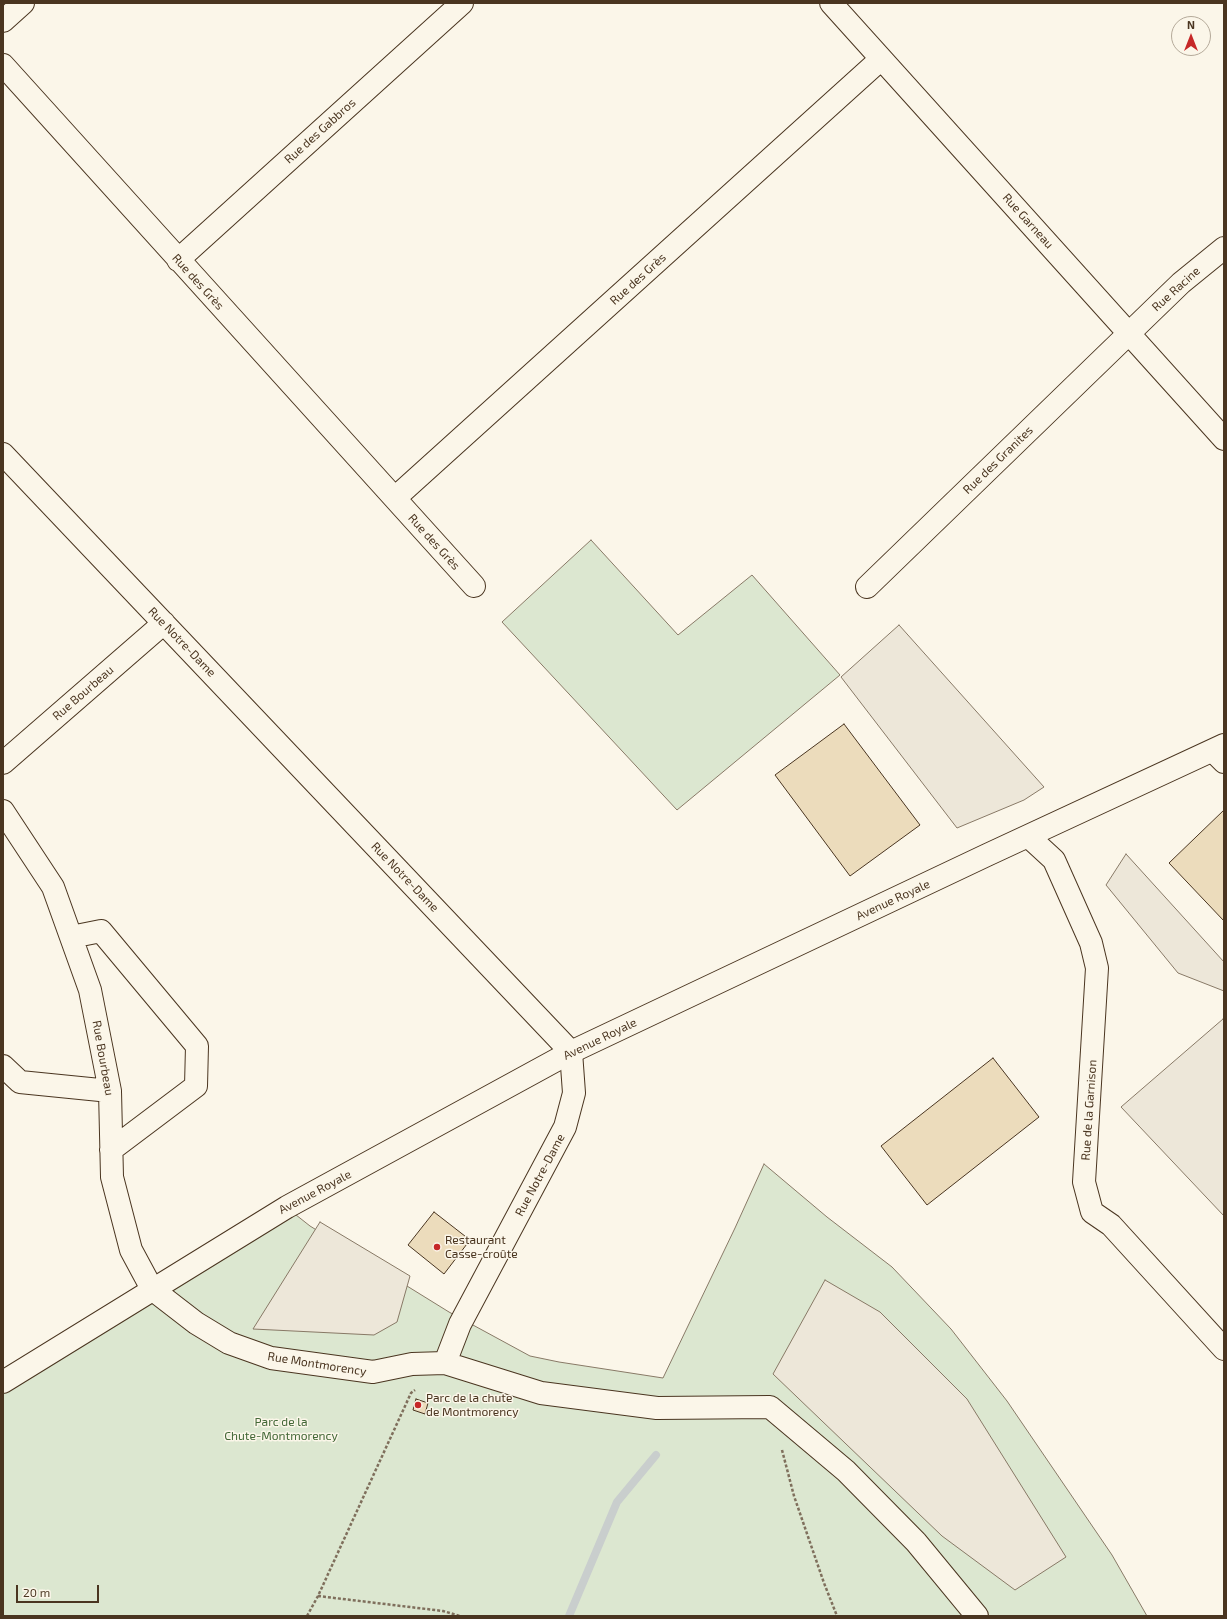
<!DOCTYPE html>
<html>
<head>
<meta charset="utf-8">
<style>
	body { margin:0 }
	#map { position:relative; width:1227px; height:1619px; overflow:hidden; background:#fbf6e9; font-family:"Exo 2",sans-serif }
	canvas { display:block }
	.frame { position:absolute; inset:0; border:4px solid #4a3520; pointer-events:none }
	.north { position:absolute; left:1171px; top:16px; width:40px; height:40px; box-sizing:border-box; background:#fbf6e9; border:1px solid #b4a999; border-radius:50%; rotate:0deg; font-size:11px; font-weight:700; line-height:16px; text-align:center; color:#4a3520 }
	.north::after { content:''; display:block; margin:auto; width:14px; height:18px; background:#c62828; clip-path:polygon(50% 0,100% 100%,50% 72%,0 100%) }
	.scale { position:absolute; left:16px; top:1585px; width:83px; height:18px; box-sizing:border-box; border:2px solid #4a3520; border-top:0; padding-left:5px; font-size:12px; line-height:14px; white-space:nowrap; color:#4a3520; -webkit-text-stroke:3px #fbf6e9; paint-order:stroke }
</style>
</head>
<body>
<div id="map">
<canvas width="1227" height="1619"></canvas>
<div class="frame"></div>
<div class="north">N</div>
<div class="scale">20 m</div>
</div>
<script>
const ctx = document.querySelector('canvas').getContext('2d');
ctx.lineJoin = 'round';
function fillPath(path, color) {
  ctx.fillStyle = color;
  ctx.fill(path, 'evenodd');
}
function toPath(rows) {
  const path = new Path2D();
  for (const r of rows) {
    path.moveTo(r[0], r[1]);
    for (let i = 2; i < r.length; i += 2) path.lineTo(r[i], r[i + 1]);
  }
  return path;
}
function trace(path, color, width, dash) {
  ctx.strokeStyle = color;
  ctx.lineWidth = width;
  ctx.lineCap = dash ? 'butt' : 'round';
  ctx.setLineDash(dash || []);
  ctx.stroke(path);
}
function write(font, color, halo, rows, align = 'center') {
  ctx.font = font + ' "Exo 2",sans-serif';
  ctx.lineWidth = 3;
  ctx.setLineDash([]);
  ctx.textBaseline = 'middle';
  ctx.strokeStyle = halo;
  ctx.fillStyle = color;
  for (const [text, x, y, turn = 0] of rows) {
    ctx.save();
    ctx.translate(x, y);
    ctx.rotate((+turn || 0) * Math.PI / 180);
    ctx.textAlign = isNaN(turn) ? turn : align;
    if (halo) ctx.strokeText(text, 0, 0);
    ctx.fillText(text, 0, 0);
    ctx.restore();
  }
}
const green = toPath([
	[591,540,678,635,752,575,840,675,677,810,502,622,591,540],
	[764,1164,827,1217,892,1267,951,1329,1007,1401,1112,1555,1147,1616,3,1616,3,1382,286,1207,310,1226,449,1312,530,1356,559,1362,663,1378,735,1228,764,1164]
]);
fillPath(green, '#dce7d0');
trace(green, '#887966', 1);
const parking = toPath([
	[899,625,1044,787,1024,800,957,828,841,677,899,625],
	[1126,854,1224,962,1224,991,1178,973,1106,885,1126,854],
	[1223,1019,1224,1020,1224,1216,1121,1107,1223,1019],
	[320,1222,410,1276,397,1322,374,1335,253,1329,320,1222],
	[825,1280,880,1312,967,1399,1066,1557,1015,1590,942,1536,773,1374,825,1280]
]);
fillPath(parking, '#ede7d9');
trace(parking, '#887966', 1);
trace(toPath([
	[569,1616,617,1502,656,1455]
]), '#c9cecd', 8);
const building = toPath([
	[844,724,920,825,850,876,775,775,844,724],
	[1224,810,1224,921,1169,863,1224,810],
	[993,1058,1039,1117,927,1205,881,1146,993,1058],
	[434,1212,470,1240,444,1274,408,1245,434,1212],
	[416,1399,428,1403,425,1414,413,1410,416,1399]
]);
fillPath(building, '#ecdcbc');
trace(building, '#4a3520', 1);
const minor = toPath([
	[831,3,1224,439],
	[3,21,23,3],
	[3,65,474,586],
	[178,260,462,3],
	[3,454,571,1052,574,1093,565,1127,460,1324,445,1363],
	[395,498,881,59],
	[867,587,1181,283,1224,248],
	[1213,751,1224,762],
	[3,763,164,623],
	[3,811,53,887,90,990,110,1091,112,1177,131,1250,152,1289,196,1323,229,1343,271,1358,373,1372,412,1364,445,1363,541,1393,657,1408,770,1407,846,1471,916,1542,977,1616],
	[1029,837,1054,860,1091,943,1097,968,1084,1182,1092,1212,1111,1225,1224,1349],
	[71,937,101,931,197,1046,196,1086,111,1150],
	[3,1066,20,1082,110,1091]
]);
const major = toPath([
	[3,1382,287,1207,571,1052,987,855,1224,745]
]);
trace(minor, '#4a3520', 24);
trace(major, '#4a3520', 24);
trace(toPath([
	[782,1450,794,1496,824,1583,837,1616],
	[318,1596,443,1611,460,1616],
	[307,1616,318,1596,411,1393,415,1390]
]), '#7f6f5c', 2.5, [3, 2]);
trace(minor, '#fbf6e9', 22);
trace(major, '#fbf6e9', 22);
for (const [x, y, r, color] of [
	[437,1247,4,"#c62828"],
	[418,1405,4,"#c62828"]
]) {
  const dot = new Path2D();
  dot.arc(x, y, r, 0, 2 * Math.PI);
  ctx.fillStyle = color;
  ctx.fill(dot);
  trace(dot, '#fbf6e9', 1.5);
}
write('12px', '#4a3520', '#fbf6e9', [
	["Rue des Gabbros",320,131,-42],
	["Rue Garneau",1028,221,48],
	["Rue des Grès",638,279,-42],
	["Rue des Grès",198,282,48],
	["Rue Racine",1176,289,-42],
	["Rue des Granites",998,460,-44],
	["Rue des Grès",434,542,48],
	["Rue Notre-Dame",182,642,46],
	["Rue Bourbeau",83,693,-41],
	["Rue Notre-Dame",405,877,46],
	["Avenue Royale",893,900,-25],
	["Avenue Royale",600,1039,-26],
	["Rue Bourbeau",103,1058,80],
	["Rue de la Garnison",1089,1110,-86],
	["Rue Notre-Dame",540,1175,-62],
	["Avenue Royale",315,1192,-28],
	["Rue Montmorency",317,1364,9]
]);
write('12px', '#4a3520', '#fbf6e9', [
	["Restaurant",445,1240],
	["Casse-croûte",445,1254],
	["Parc de la chute",426,1398],
	["de Montmorency",426,1412]
], 'left');
write('12px', '#436837', '#fbf6e9', [
	["Parc de la",281,1422],
	["Chute-Montmorency",281,1436]
]);
</script>
</body>
</html>
